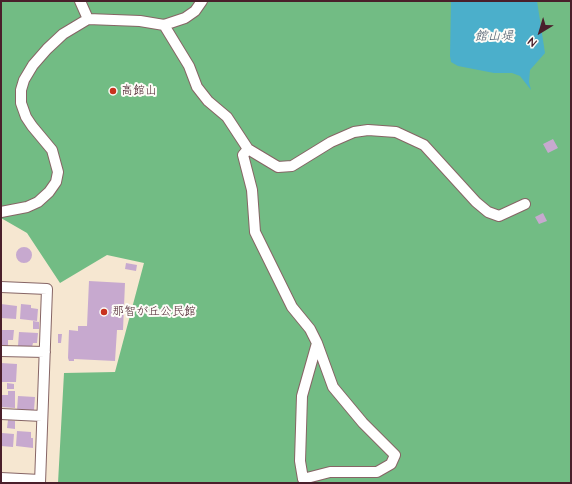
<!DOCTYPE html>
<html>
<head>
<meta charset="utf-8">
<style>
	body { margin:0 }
	#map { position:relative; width:572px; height:484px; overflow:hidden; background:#f6e7d1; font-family:"Architects Daughter",sans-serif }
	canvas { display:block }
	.frame { position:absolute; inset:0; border:2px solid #4a1f2b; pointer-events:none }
	.north { position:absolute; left:520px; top:12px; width:40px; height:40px; -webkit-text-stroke:3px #fdfcf7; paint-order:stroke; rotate:218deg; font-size:11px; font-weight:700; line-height:16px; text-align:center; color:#4a1f2b }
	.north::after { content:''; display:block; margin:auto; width:14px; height:18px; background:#4a1f2b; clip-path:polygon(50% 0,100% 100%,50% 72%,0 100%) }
</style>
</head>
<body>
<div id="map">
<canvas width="572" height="484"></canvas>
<div class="frame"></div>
<div class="north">N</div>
</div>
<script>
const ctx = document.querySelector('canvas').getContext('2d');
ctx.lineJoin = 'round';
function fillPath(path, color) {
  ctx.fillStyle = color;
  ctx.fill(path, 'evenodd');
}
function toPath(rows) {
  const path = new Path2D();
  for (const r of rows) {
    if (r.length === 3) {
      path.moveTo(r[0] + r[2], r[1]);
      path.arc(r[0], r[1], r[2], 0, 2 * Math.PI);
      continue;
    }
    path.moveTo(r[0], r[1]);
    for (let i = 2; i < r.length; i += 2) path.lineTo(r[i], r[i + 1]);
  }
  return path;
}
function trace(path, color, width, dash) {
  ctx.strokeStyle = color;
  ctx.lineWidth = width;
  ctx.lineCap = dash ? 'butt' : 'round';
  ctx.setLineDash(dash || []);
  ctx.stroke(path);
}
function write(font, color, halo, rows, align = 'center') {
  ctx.font = font + ' "Architects Daughter","Klee One",sans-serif';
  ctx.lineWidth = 4;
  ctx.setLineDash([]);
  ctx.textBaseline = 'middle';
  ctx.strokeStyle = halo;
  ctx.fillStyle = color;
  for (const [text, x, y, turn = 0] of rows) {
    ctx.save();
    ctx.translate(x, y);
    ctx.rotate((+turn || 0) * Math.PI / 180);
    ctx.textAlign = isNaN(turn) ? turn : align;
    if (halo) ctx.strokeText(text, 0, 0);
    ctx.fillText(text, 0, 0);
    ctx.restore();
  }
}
fillPath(toPath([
	[1,1,571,1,571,483,58,483,64,373,115,372,144,263,107,255,60,283,27,233,1,218]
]), '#72bc84');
fillPath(toPath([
	[451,1,537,1,545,53,530,70,529,82,531,90,520,76,512,73,494,73,458,66,451,62,450,56]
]), '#4bafcb');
fillPath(toPath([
	[553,139,558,148,548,153,543,144],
	[543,213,547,221,539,224,535,217],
	[24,255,8],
	[126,263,137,265,136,271,125,269],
	[89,281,125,283,123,330,117,330,115,361,74,359,74,361,69,361,68,358,69,330,78,331,78,326,87,326],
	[1,304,17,306,16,319,1,318],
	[21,304,31,305,31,308,38,309,37,321,20,319],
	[33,321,39,322,39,329,33,329],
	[1,330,14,330,13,340,8,340,8,346,1,346],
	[19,332,38,333,37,343,33,343,32,347,18,346],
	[58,334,62,334,61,343,58,343],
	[1,363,17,364,16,382,1,382],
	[7,383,14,384,14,389,7,389],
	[8,391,15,391,15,408,1,407,1,395,8,395],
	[18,396,35,397,34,410,17,411],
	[8,420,15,421,15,429,7,428],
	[17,431,31,432,31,438,33,438,33,448,16,446],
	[2,433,14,434,13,447,1,446]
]), '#c7a9cf');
const minor = toPath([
	[80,1,88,19],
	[164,25,189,66,197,87,208,101,227,117,248,149,278,167,292,166,331,142,354,132,368,130,396,132,424,145,476,202,488,212,499,216,525,204],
	[248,149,243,155,252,190,255,232,292,307,310,329,317,343,333,387,363,423,395,455,391,464,377,472,330,472,303,479,300,461,302,396,317,343],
	[1,212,27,207,38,202,49,192,56,182,58,172,52,150,32,126,26,117,21,103,21,90,24,80,33,65,47,49,63,34,88,19,140,21,164,25,185,18,195,11,202,1],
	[1,287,47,289,40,483],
	[1,351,45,352],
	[1,414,42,416],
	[1,478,40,480]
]);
trace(minor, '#866565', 12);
trace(minor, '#fff', 10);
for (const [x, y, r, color] of [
	[113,91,4,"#c8321e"],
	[104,312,4,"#c8321e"]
]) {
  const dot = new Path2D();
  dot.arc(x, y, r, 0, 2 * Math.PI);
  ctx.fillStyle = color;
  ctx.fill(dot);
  trace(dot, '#fdfcf7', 1.5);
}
write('12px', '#4a1f2b', '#fdfcf7', [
	["高館山",121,91],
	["那智が丘公民館",112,312]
], 'left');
write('italic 13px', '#4a596b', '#fdfcf7', [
	["館山堤",494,37]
]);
</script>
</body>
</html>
